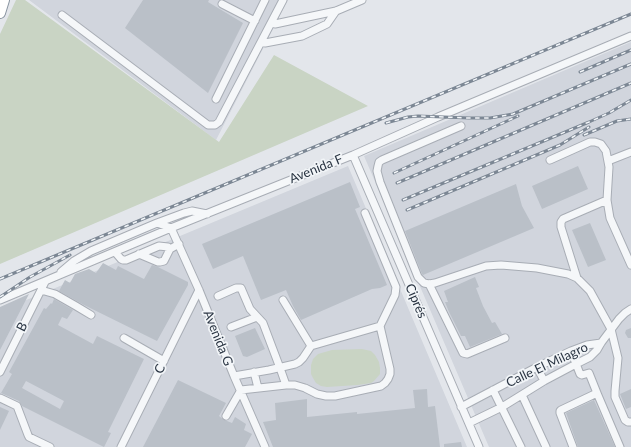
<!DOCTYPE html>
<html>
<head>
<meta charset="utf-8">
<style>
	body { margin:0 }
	canvas { display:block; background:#e3e6eb }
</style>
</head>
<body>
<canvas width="631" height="447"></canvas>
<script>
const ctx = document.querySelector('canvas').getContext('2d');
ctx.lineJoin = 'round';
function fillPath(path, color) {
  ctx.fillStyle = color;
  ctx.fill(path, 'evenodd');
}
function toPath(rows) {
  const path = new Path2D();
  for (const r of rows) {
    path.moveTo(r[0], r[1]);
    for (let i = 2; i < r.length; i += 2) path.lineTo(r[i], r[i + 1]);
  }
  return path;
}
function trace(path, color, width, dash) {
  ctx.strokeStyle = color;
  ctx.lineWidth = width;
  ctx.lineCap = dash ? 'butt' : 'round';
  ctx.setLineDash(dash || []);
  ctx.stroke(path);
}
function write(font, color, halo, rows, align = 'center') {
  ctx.font = font + ' Lato,sans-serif';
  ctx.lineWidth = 3.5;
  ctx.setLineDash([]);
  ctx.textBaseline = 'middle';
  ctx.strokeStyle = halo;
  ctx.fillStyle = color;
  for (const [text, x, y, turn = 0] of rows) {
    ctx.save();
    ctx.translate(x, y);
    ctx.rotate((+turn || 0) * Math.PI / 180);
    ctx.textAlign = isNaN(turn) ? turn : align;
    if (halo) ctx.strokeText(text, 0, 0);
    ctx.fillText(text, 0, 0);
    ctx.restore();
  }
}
fillPath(toPath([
	[29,0,288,0,216,140],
	[631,42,631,447,489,447,364,156],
	[348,166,467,447,0,447,0,311]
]), '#d1d5dd');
fillPath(toPath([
	[16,0,25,0,219,142,274,55,368,106,0,264,0,34],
	[362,349,371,351,375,355,379,362,380,368,380,374,374,381,371,383,358,385,327,387,321,386,316,383,313,378,311,374,311,365,313,359,318,354,332,350]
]), '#c9d4c4');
fillPath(toPath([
	[143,0,209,0,208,2,243,23,208,93,125,28],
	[578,166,588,189,542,209,532,186],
	[350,182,360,207,355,209,387,285,380,288,372,289,301,320,293,306,286,290,261,300,243,256,213,269,202,244],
	[516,184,522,206,534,228,423,275,422,274,405,231],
	[590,223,606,260,588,267,572,230],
	[103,263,116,270,118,266,144,279,152,265,158,267,188,282,188,285,157,341,84,305,59,291,65,280,70,283,75,274,89,269,96,273],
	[475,277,479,287,476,288,483,306,492,323,495,322,502,334,470,347,465,336,461,336,449,312,445,302,448,302,444,291],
	[29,294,0,350,0,307],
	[54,299,73,310,67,319,62,317,58,325,93,344,97,336,144,359,108,432,111,433,104,447,22,406,19,401,1,393,12,374,9,372,44,308,46,309,51,303,52,304],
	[26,381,64,401,60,409,22,388],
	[255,328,265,349,247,357,243,356,235,336],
	[631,328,631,338,628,338,625,333,626,330],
	[178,380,226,403,219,416,224,420,227,421,232,423,235,417,246,424,244,430,252,434,245,447,143,447],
	[427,389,428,407,435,406,440,447,273,447,263,422,276,420,275,403,307,399,307,417,357,412,357,414,415,408,413,390],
	[631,389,631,407,626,409,620,394],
	[594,400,615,447,578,447,566,413],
	[0,407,9,411,0,430],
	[461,442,462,447,444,447,444,444]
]), '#bac0c8');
const minor = toPath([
	[222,4,255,21],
	[62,15,208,125,215,125,219,122,283,0],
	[275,24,336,11,362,0],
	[265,43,302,36,327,24,336,11],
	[216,99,265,0],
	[461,126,382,160,379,162,378,166,377,171,380,182,418,277,424,283,429,284,435,283,486,266,501,265,537,268,568,274,577,278,590,291,611,329,618,358,615,391,615,397,625,420,628,422,631,422],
	[353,155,479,447],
	[550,160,590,142,595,142,601,144,606,151,609,167,607,200,610,218,631,265],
	[608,161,631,152],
	[365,213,396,287,395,295,380,326],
	[157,223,184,213,192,211,207,214],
	[115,252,121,259,123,260,126,260,159,246,168,247,170,249,179,244],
	[139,254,158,262,160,262,164,261,170,249],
	[61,272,74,261,91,251,157,223,171,228,199,290,234,376,265,447],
	[577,278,561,227,561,222,563,219,607,200],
	[429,284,463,353,467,354,505,338],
	[41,290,55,294,76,306,91,315],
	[218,296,236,288,241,288,250,309,263,323,280,368,286,385],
	[0,300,171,228,353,155,438,117,631,36],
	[231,327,257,317],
	[124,338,164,361],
	[571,351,580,374,582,375,589,373,597,393],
	[537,367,544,381],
	[0,372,45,282],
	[254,372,258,388],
	[234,376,269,370,295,364,299,362,303,358,311,346],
	[493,390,521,447],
	[522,395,546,447],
	[0,398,17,406,28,435,29,437,50,447],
	[461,407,537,367,571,351,587,345,601,343],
	[226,416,241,390,286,385,295,385,305,388,317,394,326,396,335,396,381,386,385,383,388,379,390,374,390,369,380,326,311,346,283,300],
	[469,423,502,407,544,381,576,364,590,357,597,350,601,343,619,319,625,313,631,309],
	[121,447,199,290],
	[573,447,560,413,560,411,561,410,597,393,620,447]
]);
const highway = toPath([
	[0,13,4,0]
]);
trace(minor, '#a8adb5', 9);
trace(highway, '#8a95a1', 12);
trace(minor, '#f5f7f9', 7);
trace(highway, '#fff', 10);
const rail = toPath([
	[580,72,631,50],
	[386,123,408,117,418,116,469,118,490,118,513,114,631,64],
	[584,135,617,121,631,119],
	[394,173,518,116],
	[397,183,631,83],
	[403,200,589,122,609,113,631,100],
	[407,210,560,145,589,127],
	[0,279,631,14],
	[0,297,30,277,70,255]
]);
trace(rail, '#7c8794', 3);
trace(rail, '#f2f5f8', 1.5, [4.5]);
write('13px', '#2a3543', '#f2f5f8', [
	["Avenida F",316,169,-22],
	["Ciprés",416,301,67],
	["B",22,327,-64],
	["Avenida G",218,338,68],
	["Calle El Milagro",547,365,-25],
	["C",160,369,-64]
]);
</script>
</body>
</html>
